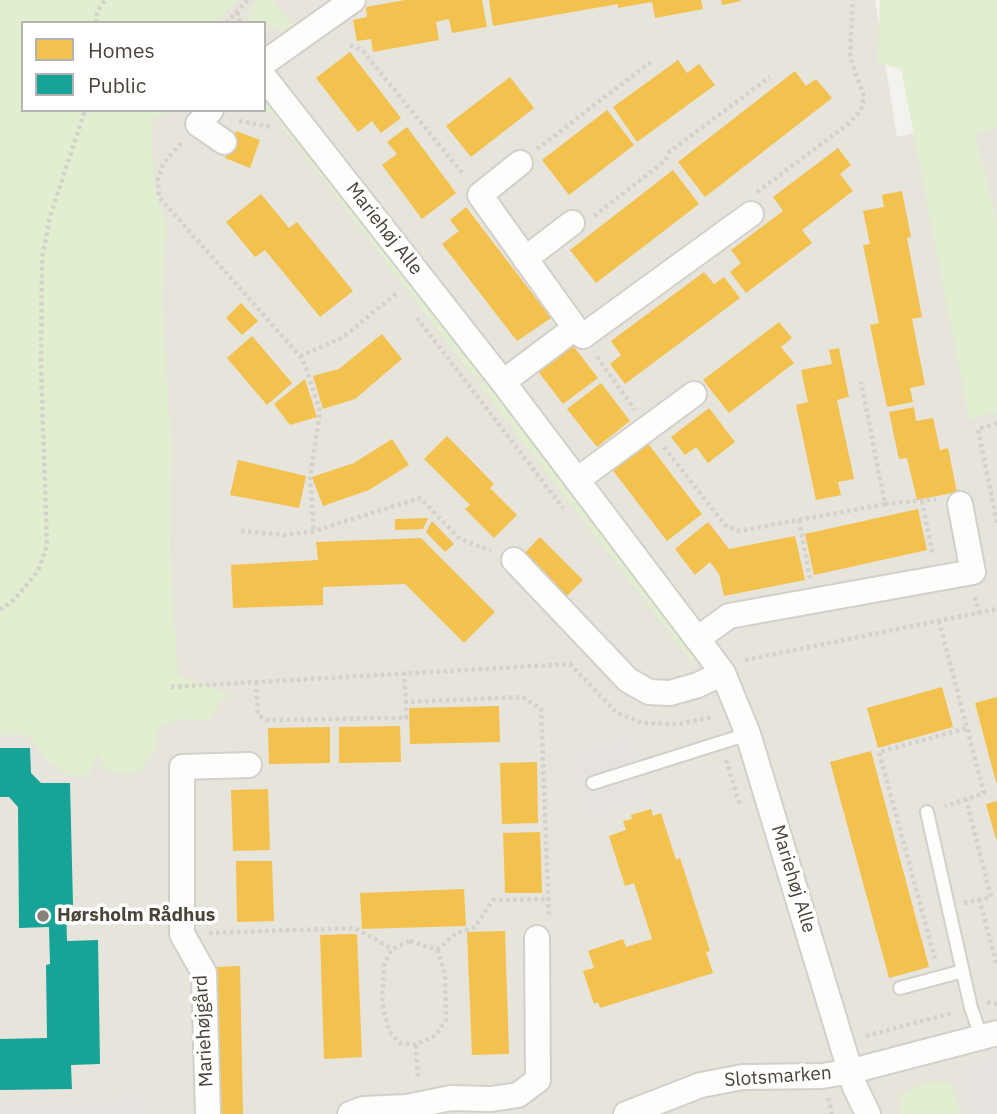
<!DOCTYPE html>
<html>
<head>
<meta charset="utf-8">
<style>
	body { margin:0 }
	#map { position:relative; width:997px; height:1114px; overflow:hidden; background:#f4f2ee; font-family:"IBM Plex Sans",sans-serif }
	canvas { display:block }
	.legend { position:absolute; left:21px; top:21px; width:245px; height:91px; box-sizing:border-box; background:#fff; border:2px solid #b7b4b0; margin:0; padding:9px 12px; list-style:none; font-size:21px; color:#4b4439 }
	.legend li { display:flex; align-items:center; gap:14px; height:35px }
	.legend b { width:35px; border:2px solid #b7b4b0 }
</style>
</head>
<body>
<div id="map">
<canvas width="997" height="1114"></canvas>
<ul class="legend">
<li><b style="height:19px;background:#f2c14e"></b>Homes</li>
<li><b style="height:19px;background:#17a398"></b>Public</li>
</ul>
</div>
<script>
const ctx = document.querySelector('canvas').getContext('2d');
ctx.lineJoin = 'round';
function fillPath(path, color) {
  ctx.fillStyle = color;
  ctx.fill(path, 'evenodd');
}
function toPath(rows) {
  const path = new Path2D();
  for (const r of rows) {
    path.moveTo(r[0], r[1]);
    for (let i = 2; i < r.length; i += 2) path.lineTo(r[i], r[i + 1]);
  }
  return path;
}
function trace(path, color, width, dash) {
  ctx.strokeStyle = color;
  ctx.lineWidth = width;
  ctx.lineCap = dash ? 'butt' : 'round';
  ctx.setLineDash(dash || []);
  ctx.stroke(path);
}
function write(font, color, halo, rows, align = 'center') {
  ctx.font = font + ' "IBM Plex Sans",sans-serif';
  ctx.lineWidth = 7;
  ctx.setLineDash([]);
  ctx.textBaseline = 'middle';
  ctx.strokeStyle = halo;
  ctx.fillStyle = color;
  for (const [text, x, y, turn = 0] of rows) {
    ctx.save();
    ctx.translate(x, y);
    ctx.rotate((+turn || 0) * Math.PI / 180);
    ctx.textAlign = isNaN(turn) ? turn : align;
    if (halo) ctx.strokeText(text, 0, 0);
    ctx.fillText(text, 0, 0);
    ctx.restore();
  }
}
fillPath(toPath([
	[233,0,875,0,897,137,997,113,997,1114,0,1114,0,123,25,110,264,110,264,23,190,23]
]), '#e7e4dc');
fillPath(toPath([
	[0,0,237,0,216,23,23,23,23,110,170,110,157,117,154,112,152,137,155,193,166,221,162,302,171,441,170,552,178,675,230,695,221,701,209,720,180,719,160,726,154,752,141,770,125,775,106,769,97,754,89,776,69,776,46,760,28,735,0,735],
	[258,0,272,0,293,26,282,32,264,23,251,23,247,14],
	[880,0,997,0,997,128,975,134,997,221,997,412,969,419,901,69,878,63],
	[273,103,329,175,483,377,474,377,272,113,241,110,264,110,264,106],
	[485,381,693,654,694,665,479,384],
	[926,1082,950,1082,961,1114,899,1114,902,1094]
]), '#e1eecf');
fillPath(toPath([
	[632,734,652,799,588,820,569,752],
	[997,1055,997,1114,971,1114,966,1063],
	[146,1097,146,1114,0,1114,0,1100]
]), '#e6e3df');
fillPath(toPath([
	[405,0,482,0,487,27,452,33,449,19,436,22,439,40,373,52,371,39,357,41,353,20,367,17,366,7],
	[489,0,701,0,703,9,655,18,652,2,618,8,618,4,493,26],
	[721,0,741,0,741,1,722,5],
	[350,52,401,118,381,133,372,121,358,132,316,78],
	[678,60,687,73,699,64,715,85,637,142,613,107],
	[795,71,806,86,816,79,832,98,705,197,678,162],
	[510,77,534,108,471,157,446,126],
	[607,110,634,145,569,195,542,160],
	[407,127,456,193,422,219,382,165,397,154,387,142],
	[236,131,260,140,250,168,225,158],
	[838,148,851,165,840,174,853,191,802,230,812,243,746,293,730,272,741,263,731,250,783,211,773,197],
	[673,170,699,204,596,283,570,250],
	[902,191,911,237,907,238,922,317,912,319,925,385,910,388,913,402,887,407,870,325,879,323,863,245,870,244,863,211,884,207,882,195],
	[261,194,289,228,297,222,353,291,320,317,265,250,255,257,226,222],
	[466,207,551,318,517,341,442,244,459,231,450,220],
	[704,272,714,284,724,277,740,298,625,384,610,364,621,355,611,341],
	[241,303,258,321,242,335,226,318],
	[779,322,792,338,781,347,794,363,729,413,703,380],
	[382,334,402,359,355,399,323,409,313,376,339,369],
	[252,336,292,383,267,405,227,358],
	[571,343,598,378,563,404,537,370],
	[839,348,849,397,837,400,854,479,838,482,841,495,816,500,796,405,808,402,801,370,832,364,829,350],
	[305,379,317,417,290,425,274,404],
	[601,383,630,421,597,447,567,409],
	[914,407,916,421,933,418,940,450,948,448,957,492,917,500,907,458,899,459,889,412],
	[709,408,735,442,708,463,696,447,685,455,671,437],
	[447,436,494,484,490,488,517,515,494,538,465,509,470,505,424,459],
	[643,437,702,514,667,541,608,464],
	[392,439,409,465,369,490,323,506,312,477,354,463],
	[238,460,306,476,299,508,230,495],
	[918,509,927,550,814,575,805,534],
	[428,518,423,529,395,530,395,519],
	[432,521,454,544,445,552,426,532],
	[708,522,729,549,795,536,805,580,724,596,719,574,710,562,695,575,675,549],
	[540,537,583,580,566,597,523,555],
	[421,538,495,612,464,643,405,584,323,587,323,605,233,608,231,565,318,560,316,542],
	[942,687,953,727,878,748,867,708],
	[997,697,997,782,996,782,975,703],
	[499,706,500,742,410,744,409,708],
	[400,726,401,762,339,763,339,727],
	[330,727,330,763,269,764,268,728],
	[871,751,929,967,889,978,830,762],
	[537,762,538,823,502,824,500,763],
	[268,789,270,850,233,851,231,790],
	[997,801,997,838,996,839,986,804],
	[651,809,653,816,661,813,676,860,680,858,710,951,706,952,713,973,600,1008,598,1002,594,1004,583,971,594,968,588,951,623,939,626,947,652,939,634,883,625,886,609,836,626,830,623,821,632,819,631,815],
	[540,832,542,893,505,893,503,833],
	[236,861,272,861,274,921,237,922],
	[464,889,466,926,362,929,360,893],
	[505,931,509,1054,472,1055,467,932],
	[357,934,362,1057,324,1059,320,935],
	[240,966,243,1114,221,1114,217,967]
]), '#f2c14e');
fillPath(toPath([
	[0,748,30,748,31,773,41,783,70,783,73,905,66,905,67,941,98,940,100,1064,71,1065,72,1089,0,1090,0,1039,47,1038,46,965,50,964,49,927,19,928,18,807,9,797,0,797]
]), '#17a398');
const service = toPath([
	[593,783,748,734],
	[927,812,971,1008,981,1036],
	[900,988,963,971]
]);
const minor = toPath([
	[264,63,353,0],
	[264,77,503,382,723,673,748,734,855,1087,868,1114],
	[211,110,198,124,224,142],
	[520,163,480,195,575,328],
	[525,259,572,223],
	[503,382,575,328,583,336,751,214],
	[577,480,694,394],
	[514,560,628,680,649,692,670,693,698,685,723,673],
	[697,639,729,616,973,572,960,504],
	[208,1114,204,973,182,934,182,767,249,765],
	[350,1114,363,1109,407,1107],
	[409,1114,407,1107,451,1098,491,1099,518,1095,538,1080,537,938],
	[626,1114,701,1085,743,1077,822,1076,852,1071,997,1033]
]);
trace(service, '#d2d0cb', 16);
trace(minor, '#d2d0cb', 28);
trace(toPath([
	[237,12,241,23],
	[96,23,97,12,105,0],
	[226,23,248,0],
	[350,45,362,50,464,175],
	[239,121,271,127],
	[181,143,163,164,158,180,159,197,300,356,306,368,320,411,310,479,314,531],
	[537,149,652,61],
	[757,192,848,124,861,110,864,97,850,56,853,0],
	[594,216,665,161,669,152,770,77],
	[417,318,563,508],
	[300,356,342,338,397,293],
	[597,357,635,410],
	[997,423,978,429,997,523],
	[664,447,725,525,739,531,885,504,861,382],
	[922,501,933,555],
	[885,504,936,499],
	[799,520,810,578],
	[241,531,285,535,314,531,420,498,460,539,491,551],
	[975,597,979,613],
	[0,610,15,599,38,571,47,545,41,367,42,258,50,217,85,110],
	[939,621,984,793,945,806],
	[745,660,997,609],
	[404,672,406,702,523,697,541,709,549,916],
	[256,682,258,715,267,720,406,718,406,702],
	[171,687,570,664,617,713,643,723,678,724,712,717],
	[726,760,740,805],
	[979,899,997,964],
	[964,903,991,897,966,799],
	[209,933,355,928,392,949],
	[410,941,437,950,445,973,446,1020,436,1035,416,1045,400,1043,389,1031,382,1003,384,965,392,949,410,941],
	[437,950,456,933,475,927,493,900,549,899],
	[935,959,879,752,967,728],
	[987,1002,997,1004],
	[866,1036,952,1013],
	[416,1045,418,1079],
	[828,1098,832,1114]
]), '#d3d2cc', 4.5, [3.5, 3.5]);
trace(service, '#fdfdfc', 12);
trace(minor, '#fdfdfc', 24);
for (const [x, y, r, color] of [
	[43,916,7,"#868178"]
]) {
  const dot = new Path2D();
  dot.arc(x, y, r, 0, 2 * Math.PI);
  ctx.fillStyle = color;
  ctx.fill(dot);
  trace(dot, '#fff', 2.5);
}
write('19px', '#4b4439', '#fff', [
	["Mariehøj Alle",384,229,52],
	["Mariehøj Alle",793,879,73],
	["Mariehøjgård",204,1031,-93],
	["Slotsmarken",778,1077,-4]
]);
write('bold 19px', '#4b4439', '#fff', [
	["Hørsholm Rådhus",57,916]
], 'left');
</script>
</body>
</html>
